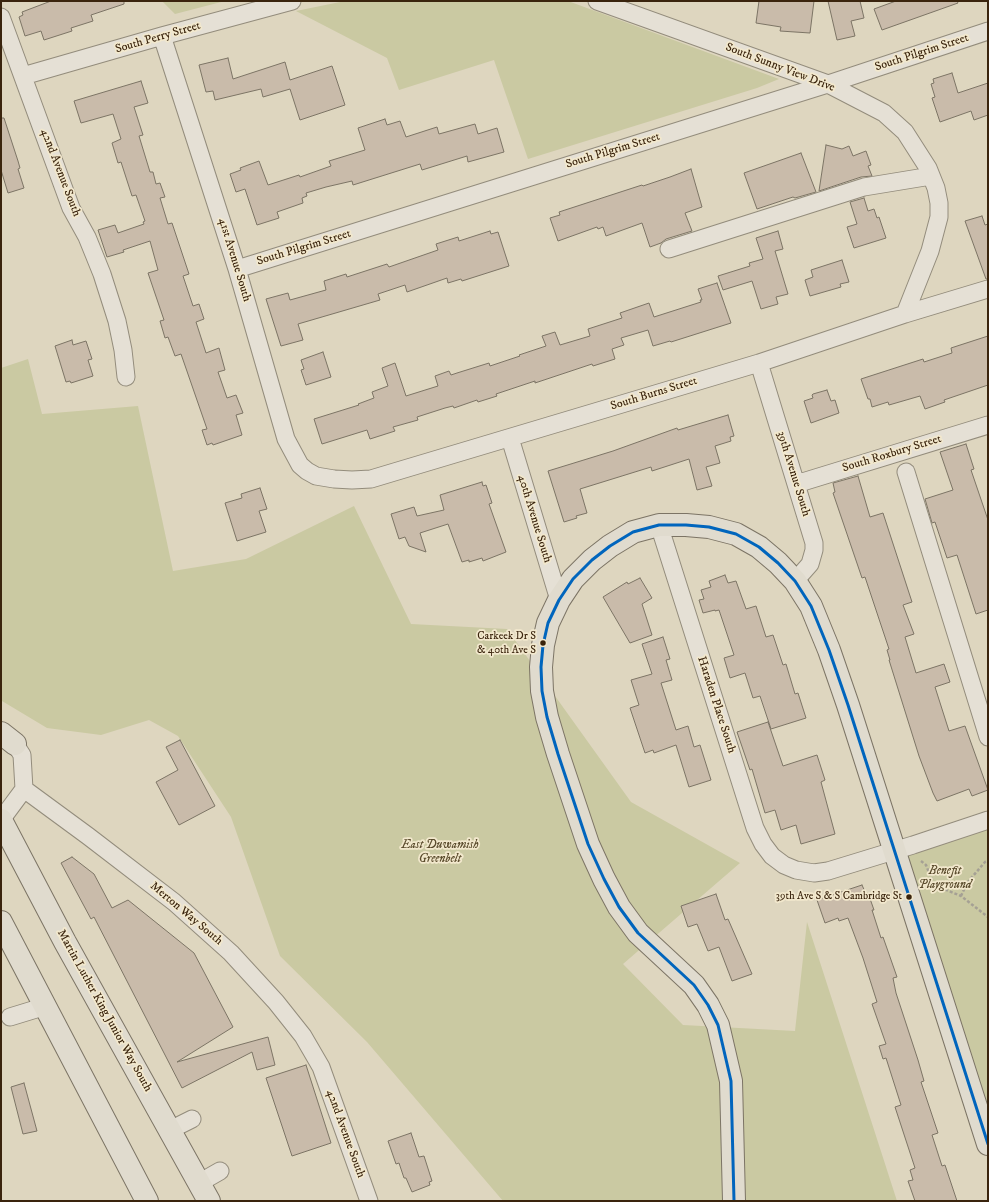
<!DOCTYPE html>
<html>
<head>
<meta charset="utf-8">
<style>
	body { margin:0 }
	#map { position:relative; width:989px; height:1202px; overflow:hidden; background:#ded6bf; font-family:"IM FELL DW Pica",serif }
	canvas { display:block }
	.frame { position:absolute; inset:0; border:2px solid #3a240d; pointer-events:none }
</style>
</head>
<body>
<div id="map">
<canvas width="989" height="1202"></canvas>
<div class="frame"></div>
</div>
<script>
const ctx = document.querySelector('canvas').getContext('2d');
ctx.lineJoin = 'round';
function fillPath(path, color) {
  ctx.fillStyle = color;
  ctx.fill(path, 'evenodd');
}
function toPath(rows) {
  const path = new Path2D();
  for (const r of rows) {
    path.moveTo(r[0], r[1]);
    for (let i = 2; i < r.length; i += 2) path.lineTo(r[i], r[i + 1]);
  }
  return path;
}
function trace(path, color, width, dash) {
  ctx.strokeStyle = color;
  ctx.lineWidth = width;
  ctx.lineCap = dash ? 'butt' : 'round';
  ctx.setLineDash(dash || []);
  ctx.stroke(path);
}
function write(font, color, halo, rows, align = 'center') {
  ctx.font = font + ' "IM FELL DW Pica",serif';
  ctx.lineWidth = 3.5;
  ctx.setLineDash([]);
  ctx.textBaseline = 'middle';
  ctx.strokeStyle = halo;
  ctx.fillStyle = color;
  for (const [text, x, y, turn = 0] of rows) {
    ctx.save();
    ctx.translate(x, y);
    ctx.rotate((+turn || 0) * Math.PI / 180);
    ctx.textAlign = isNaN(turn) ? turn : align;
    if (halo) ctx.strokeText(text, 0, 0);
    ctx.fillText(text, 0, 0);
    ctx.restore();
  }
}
fillPath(toPath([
	[162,1,225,1,175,14],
	[345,1,568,1,779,79,757,88,528,159,494,60,399,90,387,58,296,11],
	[28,359,42,414,138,406,173,571,246,559,354,506,411,624,507,629,631,802,740,863,623,964,683,1025,795,1031,807,922,897,1201,503,1201,367,1042,280,956,231,817,178,736,149,720,101,735,47,728,2,701,1,368],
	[988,819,988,1149,891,851]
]), '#cac9a2');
const building = toPath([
	[51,1,124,1,124,4,91,15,93,21,71,28,72,31,44,40,41,31,25,36,19,17,23,15,22,12,51,1],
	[759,1,814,1,810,33,780,31,781,27,756,23,759,1],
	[828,1,860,1,864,18,851,21,855,36,837,40,828,1],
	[896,1,957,1,958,3,882,30,874,9,896,1],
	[228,58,233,79,285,62,290,80,332,66,345,105,300,120,290,89,263,97,261,89,215,100,213,91,206,92,199,65,228,58],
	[952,73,958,93,988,83,988,115,974,120,971,111,940,122,932,98,935,97,931,84,934,83,933,79,952,73],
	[141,81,148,103,134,107,143,135,139,136,150,172,153,172,156,184,160,183,165,197,160,198,168,224,172,223,189,274,183,276,193,306,199,304,204,319,196,322,206,353,219,348,225,370,218,372,227,398,236,395,243,413,236,415,242,435,213,445,212,443,207,445,202,430,207,429,181,354,175,356,168,337,165,338,160,321,164,320,148,273,158,270,150,241,123,250,124,252,107,257,98,230,115,225,118,233,144,224,143,222,145,221,136,195,132,196,121,162,118,163,112,143,121,139,113,114,81,123,74,101,141,81],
	[1,118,4,118,18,161,20,168,18,169,24,188,8,193,1,170,1,118],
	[385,119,387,125,400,121,406,137,437,127,439,134,475,124,478,134,497,128,504,152,468,162,467,156,422,170,420,164,353,185,352,181,326,187,306,193,307,196,302,198,303,203,277,212,279,218,257,225,245,189,236,192,230,174,241,170,240,168,259,161,268,185,299,175,300,177,331,166,329,161,365,150,358,128,385,119],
	[826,145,842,149,849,146,853,156,866,151,871,165,868,166,872,176,861,177,819,191,826,145],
	[801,153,816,192,795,198,793,197,757,209,744,173,801,153],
	[691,169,702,207,685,213,692,231,666,239,661,243,650,247,642,223,606,236,603,227,598,229,597,227,558,241,550,218,560,215,559,212,642,185,643,186,670,177,691,169],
	[864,198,868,211,874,209,877,218,879,217,886,238,854,248,847,227,857,224,850,202,864,198],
	[982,216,985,225,988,224,988,279,986,279,965,221,982,216],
	[490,231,491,234,498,232,509,266,462,281,461,279,448,283,447,278,407,292,405,285,378,294,380,300,298,324,303,340,281,346,266,299,288,293,290,300,326,290,324,281,346,274,347,277,387,264,389,267,438,250,436,244,458,237,459,241,490,231],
	[778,231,783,249,775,251,788,294,776,297,778,304,761,309,752,281,723,290,718,276,750,266,749,263,763,259,756,238,778,231],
	[842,260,849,282,840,284,841,287,810,296,805,280,813,277,811,270,842,260],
	[717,283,731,323,671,342,670,341,653,346,648,330,621,338,624,345,612,349,615,359,593,366,592,364,535,383,535,381,496,394,497,396,478,402,477,400,454,408,453,406,445,408,417,417,418,420,393,427,395,431,370,439,367,430,322,444,314,419,359,405,358,404,374,398,372,392,388,386,382,368,395,363,406,396,438,386,435,376,449,371,451,375,457,373,489,363,490,366,520,356,519,355,546,346,542,336,555,332,560,345,590,336,588,329,622,318,620,313,649,303,654,317,701,302,700,300,702,300,698,289,717,283],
	[988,336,988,385,944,400,945,402,925,409,920,396,889,405,888,402,872,407,870,399,868,399,861,379,923,359,924,362,952,353,951,348,988,336],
	[72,340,73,345,86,341,92,359,88,360,93,376,71,383,70,381,66,382,55,346,72,340],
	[323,352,331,377,306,385,301,370,304,369,301,360,323,352],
	[827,390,831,401,835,400,839,413,811,423,804,401,813,398,812,395,813,394,827,390],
	[728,415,734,436,730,437,731,441,715,446,720,463,706,467,712,486,697,490,689,459,652,471,651,467,580,489,587,513,576,516,577,518,564,522,548,471,613,451,677,428,678,430,728,415],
	[966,444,974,469,971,470,988,520,988,610,976,614,957,555,947,558,935,522,932,523,925,499,953,490,940,452,966,444],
	[858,476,870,517,883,513,912,602,903,605,914,634,905,637,916,673,944,664,950,682,935,687,949,731,965,726,988,790,972,796,969,789,937,801,933,793,919,756,889,660,890,660,887,650,889,649,865,577,862,578,833,493,835,492,833,483,858,476],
	[482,482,483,486,486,485,492,503,489,504,506,552,483,561,482,558,469,562,469,560,462,562,448,524,420,533,426,552,409,546,405,537,399,539,391,514,414,507,417,516,444,510,440,495,482,482],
	[260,488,267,509,259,511,266,532,237,541,225,503,242,498,241,494,260,488],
	[725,575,728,583,736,581,746,609,756,606,766,637,773,635,783,665,786,664,795,694,798,693,806,718,771,729,760,696,753,698,745,673,730,678,724,658,734,655,719,610,715,611,715,610,703,613,699,600,704,599,701,590,711,587,709,581,725,575],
	[640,578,652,598,642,604,652,635,630,643,603,597,627,582,628,584,640,578],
	[663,637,670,659,666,660,672,680,661,683,676,730,688,726,694,747,700,745,711,780,689,787,676,745,654,753,653,750,645,753,630,708,639,705,631,680,652,674,642,644,663,637],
	[768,722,783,766,817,755,825,780,821,782,835,834,801,844,796,825,781,830,775,810,765,813,752,769,750,770,737,732,768,722],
	[180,740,215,806,179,825,156,782,178,770,166,747,180,740],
	[72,857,94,874,112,908,128,900,194,953,233,1027,177,1062,268,1037,275,1065,257,1070,252,1052,182,1088,94,917,91,919,61,863,72,857],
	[862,885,866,894,868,893,874,910,872,910,881,938,883,937,897,977,893,978,896,993,918,1060,924,1081,921,1082,938,1133,932,1135,942,1166,945,1165,957,1201,915,1201,908,1181,913,1180,910,1170,915,1168,895,1107,901,1105,886,1058,883,1059,879,1046,886,1044,872,1004,877,1002,863,958,848,918,839,921,838,918,825,923,817,900,862,885],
	[716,894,725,920,728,919,752,974,732,981,719,947,708,951,697,924,688,927,681,906,716,894],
	[306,1065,331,1143,292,1156,266,1078,306,1065],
	[24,1083,37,1131,23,1134,11,1087,24,1083],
	[411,1133,419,1157,424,1156,432,1181,429,1182,430,1185,412,1192,406,1178,404,1178,399,1163,396,1164,388,1141,411,1133]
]);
fillPath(building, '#c9bbaa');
trace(building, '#7c7465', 1);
const minor = toPath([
	[597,1,828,84,884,113,905,132,928,168,936,188,939,203,939,217,930,251,905,314],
	[1,17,71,208,87,237,102,274,117,321,123,350,126,377],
	[162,36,237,269,286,439,300,465,307,471,316,476,334,479,352,480,371,479,391,473,759,363,905,314,988,289],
	[23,76,162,36,292,1],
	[669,249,864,187,931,176],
	[237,269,828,84,988,31],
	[759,363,814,543,814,550,810,564,795,581],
	[510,438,559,600],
	[906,472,988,737],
	[796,484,988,425],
	[659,525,755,828,763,844,772,856,784,865,796,870,814,873,828,871,913,845,988,820],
	[24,789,88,836,174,902,231,953,276,1002,303,1036,321,1067,369,1201],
	[1,820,24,789,22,755,15,744,4,738],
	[10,1017,46,1006],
	[170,1130,192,1119],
	[199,1183,220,1171]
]);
const major = toPath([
	[1,733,15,744],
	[1,820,65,942,209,1201],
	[1,922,147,1201],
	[734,1201,731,1081,718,1025,708,1005,694,985,638,933,619,907,604,879,588,844,558,754,547,717,542,691,541,667,543,645,548,623,559,600,573,579,592,560,610,546,633,532,659,525,686,525,709,527,736,534,759,547,778,563,795,581,811,606,829,650,848,705,988,1144]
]);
trace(minor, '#938c7c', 19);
trace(major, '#7c7465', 24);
trace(toPath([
	[921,861,926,865,934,885,961,896,988,917],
	[961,896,967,883,985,862,988,861]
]), '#a5a094', 2.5, [3, 2]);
trace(minor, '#e5e0d5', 17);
trace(major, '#e0dbce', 22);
trace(toPath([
	[734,1201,731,1081,718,1025,708,1005,694,985,638,933,619,907,604,879,588,844,558,754,547,717,542,691,541,667,543,645,548,623,559,600,573,579,592,560,610,546,633,532,659,525,686,525,709,527,736,534,759,547,778,563,795,581,811,606,829,650,848,705,988,1144]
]), '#0065bd', 3);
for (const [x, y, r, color] of [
	[543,643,3.5,"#3a240d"],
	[909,897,3.5,"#3a240d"]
]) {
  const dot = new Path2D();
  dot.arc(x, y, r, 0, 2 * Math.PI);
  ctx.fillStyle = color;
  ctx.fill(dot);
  trace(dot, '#f2e8cd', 1.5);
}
write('11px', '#3a240d', '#f2e8cd', [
	["Carkeek Dr S",536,637],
	["& 40th Ave S",536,651],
	["39th Ave S & S Cambridge St",902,897]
], 'right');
write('12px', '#3a240d', '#f2e8cd', [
	["South Perry Street",158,38,-16],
	["South Pilgrim Street",922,53,-18],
	["South Sunny View Drive",780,68,21],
	["South Pilgrim Street",613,151,-17],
	["42nd Avenue South",60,173,69],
	["South Pilgrim Street",304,248,-17],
	["41st Avenue South",234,260,73],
	["South Burns Street",654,394,-17],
	["South Roxbury Street",892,454,-17],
	["39th Avenue South",793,474,73],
	["40th Avenue South",534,519,73],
	["Haraden Place South",716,705,72],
	["Merton Way South",186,914,40],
	["Martin Luther King Junior Way South",104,1011,61],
	["42nd Avenue South",345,1134,70]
]);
write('italic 12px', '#5a4b2c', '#f2e8cd', [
	["East Duwamish",440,846],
	["Greenbelt",440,860],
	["Benefit",945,872],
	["Playground",945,886]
]);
</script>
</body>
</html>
